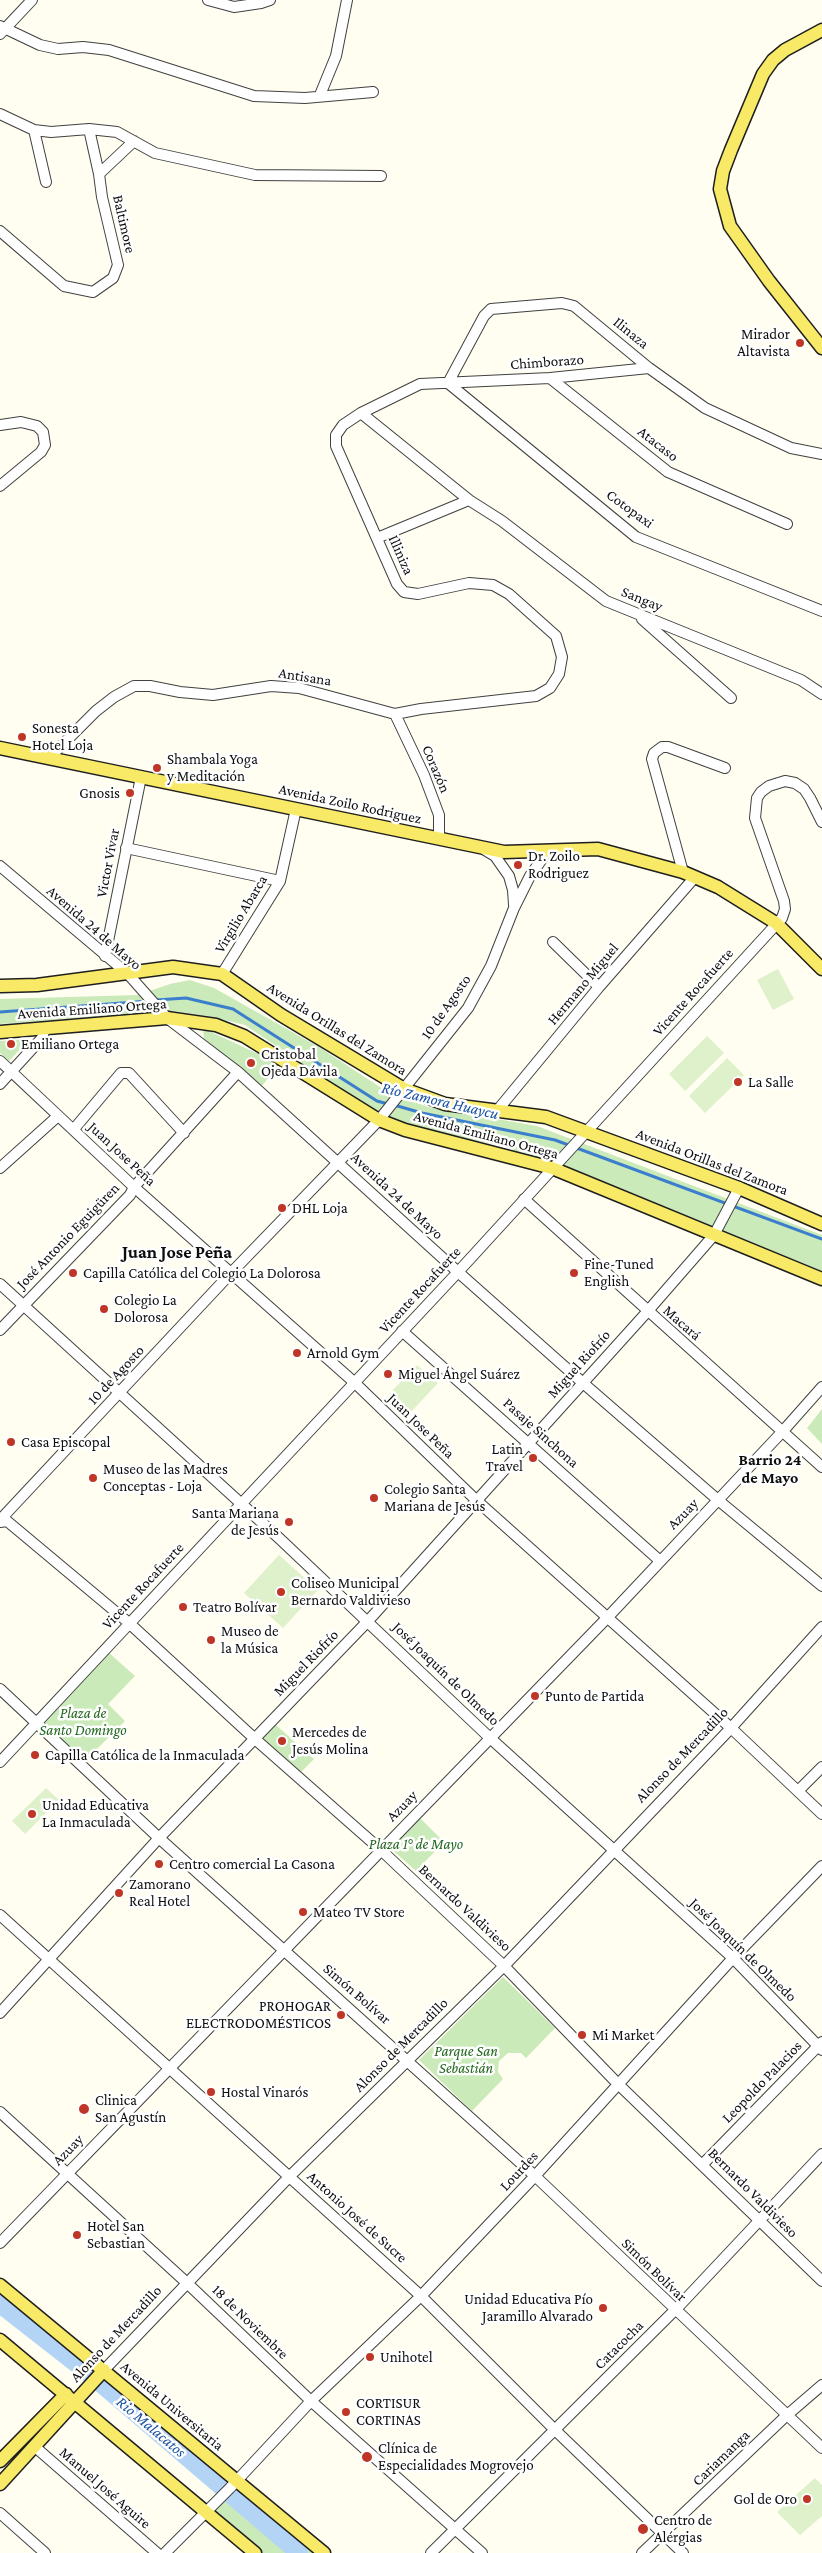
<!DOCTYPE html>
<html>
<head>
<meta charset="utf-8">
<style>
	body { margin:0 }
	canvas { display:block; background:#fffef0 }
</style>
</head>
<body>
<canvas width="822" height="2553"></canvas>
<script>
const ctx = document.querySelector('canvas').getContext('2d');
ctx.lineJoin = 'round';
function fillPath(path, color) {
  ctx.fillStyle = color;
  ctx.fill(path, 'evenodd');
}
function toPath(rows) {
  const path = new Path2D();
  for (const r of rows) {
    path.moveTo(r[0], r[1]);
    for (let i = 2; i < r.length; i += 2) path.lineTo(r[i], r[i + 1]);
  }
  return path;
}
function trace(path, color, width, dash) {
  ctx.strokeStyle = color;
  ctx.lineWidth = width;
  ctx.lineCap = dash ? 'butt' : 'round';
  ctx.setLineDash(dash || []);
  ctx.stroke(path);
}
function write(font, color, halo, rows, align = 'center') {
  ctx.font = font + ' "Crimson Pro",serif';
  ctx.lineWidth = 5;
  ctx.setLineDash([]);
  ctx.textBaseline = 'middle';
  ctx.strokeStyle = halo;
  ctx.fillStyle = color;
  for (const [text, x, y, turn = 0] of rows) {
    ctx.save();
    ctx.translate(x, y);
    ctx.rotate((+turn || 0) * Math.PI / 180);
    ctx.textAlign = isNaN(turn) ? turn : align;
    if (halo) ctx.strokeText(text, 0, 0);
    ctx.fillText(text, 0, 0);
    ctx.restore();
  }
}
fillPath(toPath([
	[190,980,214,988,319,1047,389,1093,428,1107,537,1126,822,1235,822,1271,603,1183,502,1146,416,1129,372,1111,245,1025,208,1016,174,1011,0,1024,0,999,138,995,170,984],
	[203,1031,209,1031,280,1064,260,1088,204,1038],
	[30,1039,9,1061,0,1053,0,1041],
	[822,1409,822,1444,807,1428],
	[108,1652,135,1676,108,1704,125,1721,83,1763,43,1723],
	[276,1725,314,1759,301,1772,262,1738],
	[418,1816,444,1842,416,1871,388,1846],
	[503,1977,555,2028,526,2058,521,2053,508,2053,499,2061,498,2072,503,2079,472,2111,419,2060],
	[237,2481,324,2553,255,2553,206,2513]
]), '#cbeab9');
fillPath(toPath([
	[778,969,794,999,773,1010,757,980],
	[707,1036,724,1053,685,1091,669,1074],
	[727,1058,744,1075,705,1113,689,1096],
	[417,1365,438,1383,410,1413,389,1394],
	[279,1555,318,1590,283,1628,244,1593],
	[46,1788,59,1800,25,1834,12,1821],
	[815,2478,822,2485,822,2516,800,2535,777,2512]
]), '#def1cb');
trace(toPath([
	[156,1000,186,998,233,1009,377,1101,388,1104],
	[0,1012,149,1001],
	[394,1105,422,1113,555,1140,822,1239]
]), '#3b7ece', 3);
trace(toPath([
	[0,2304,92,2376,299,2553]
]), '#b4d4f6', 18);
const minor = toPath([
	[208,0,234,7,261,3,270,0],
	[0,26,40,45,58,49,83,47,109,50,254,96,305,98,373,92],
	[0,34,32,0],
	[320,95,336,56,347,0],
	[0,114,34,130,51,132,89,129,117,132,155,153,255,175,381,176],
	[34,130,46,182],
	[99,174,134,141],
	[0,231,64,286,93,292,113,278,118,265,102,197,99,174,89,129],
	[550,378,668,472,787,524],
	[448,383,484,316,491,309,562,303,574,306,649,368,705,408,791,448,822,454],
	[448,383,636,537,822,611],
	[361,413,469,500,502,521,606,601,801,680,822,694],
	[0,425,21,422,37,426,43,432,45,445,41,452,0,486],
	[377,538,469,500],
	[642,619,731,698],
	[395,714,424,775,439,815,439,838],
	[49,758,96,711,114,697,134,686,150,686,180,692,213,695,271,686,299,688,395,714,421,709,536,696,550,688,559,674,562,657,556,636,509,594,493,585,469,583,418,594,404,592,397,584,336,446,336,435,343,425,361,413,420,384,550,378,649,368],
	[126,848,280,881],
	[485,850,495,856,509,876,513,890,514,905],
	[0,866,128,974,167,1018,238,1072,458,1272,583,1383,718,1500,822,1586],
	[683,872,652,759,654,753,662,747,668,747,725,768],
	[553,942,599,987],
	[105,956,141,777],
	[222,974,280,881,296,809],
	[0,1061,134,1187,355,1383,476,1500,731,1728,822,1814],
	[0,1084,42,1038,45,1028],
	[496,1112,599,987,695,877],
	[74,1129,121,1073,129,1073,184,1133],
	[0,1168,58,1116],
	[524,1199,822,1467],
	[0,1284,280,1539,489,1737,733,1958,822,2050],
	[0,1330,130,1195,134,1187,238,1072],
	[402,1331,659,1560],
	[0,1520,231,1273,379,1120,468,1008,491,966,514,908,530,876,547,852],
	[0,1522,7,1521,129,1623,255,1739,381,1850,504,1966,618,2084,822,2281],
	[0,1689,159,1838,535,2176,822,2448],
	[0,1762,458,1272,782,918,785,909,784,901,755,818,757,798,761,792,769,786,785,781,795,783,804,789,810,798,822,822],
	[798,1791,822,1767],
	[0,1915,421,2296,555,2430,683,2553],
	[0,2013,159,1838,368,1621,647,1312,714,1235,739,1188],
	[0,2112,187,2283,311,2401,482,2553],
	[703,2164,822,2042],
	[0,2243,607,1618,783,1431,822,1387],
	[104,2370,289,2177,504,1966,731,1728,822,1627],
	[34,2446,157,2553],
	[0,2513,45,2553],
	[165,2553,230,2488,311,2401,421,2296,534,2177,733,1958,822,1866],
	[431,2553,680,2305,822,2154],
	[642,2553,786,2416,822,2385]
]);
const major = toPath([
	[822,30,785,50,773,60,763,74,731,150,723,171,720,189,730,226,769,281,822,348],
	[0,748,504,852,598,849,683,872,718,887,776,923,822,969],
	[0,986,37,985,173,967,222,974,281,1015,404,1089,445,1104,546,1117,739,1188,822,1224],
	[0,1032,167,1018,216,1025,244,1036,379,1120,405,1130,552,1168,822,1279],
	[0,2285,324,2553],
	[0,2340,255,2553],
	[0,2461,66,2394],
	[0,2484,104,2370]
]);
trace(minor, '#414141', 12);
trace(major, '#1f1f1f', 15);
trace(minor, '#fff', 10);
trace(major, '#f8ea66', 12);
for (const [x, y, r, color] of [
	[800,343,5,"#bf3526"],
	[22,737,5,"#bf3526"],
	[157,768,5,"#bf3526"],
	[130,793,5,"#bf3526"],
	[518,865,5,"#bf3526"],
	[11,1044,5,"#bf3526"],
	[251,1063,5,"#bf3526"],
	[738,1082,5,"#bf3526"],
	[282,1208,5,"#bf3526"],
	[73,1273,5,"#bf3526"],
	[574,1273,5,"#bf3526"],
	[104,1309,5,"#bf3526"],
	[297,1353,5,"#bf3526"],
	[388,1374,5,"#bf3526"],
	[11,1442,5,"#bf3526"],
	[533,1458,5,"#bf3526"],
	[93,1478,5,"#bf3526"],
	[374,1498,5,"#bf3526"],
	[289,1522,5,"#bf3526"],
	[281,1592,5,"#bf3526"],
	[183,1607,5,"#bf3526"],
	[211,1640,5,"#bf3526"],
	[535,1696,5,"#bf3526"],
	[282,1741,5,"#bf3526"],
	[35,1755,5,"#bf3526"],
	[32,1814,5,"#bf3526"],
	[159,1864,5,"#bf3526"],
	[119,1893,5,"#bf3526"],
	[303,1912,5,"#bf3526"],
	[341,2015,5,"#bf3526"],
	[582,2035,5,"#bf3526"],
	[211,2092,5,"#bf3526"],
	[84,2109,6,"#bf3526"],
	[77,2235,5,"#bf3526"],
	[603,2308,5,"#bf3526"],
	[370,2357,5,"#bf3526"],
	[346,2412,5,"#bf3526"],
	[367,2457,6,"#bf3526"],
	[807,2499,5,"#bf3526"],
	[643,2529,6,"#bf3526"]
]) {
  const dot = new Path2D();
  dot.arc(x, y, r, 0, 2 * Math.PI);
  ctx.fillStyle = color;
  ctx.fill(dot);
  trace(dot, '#fff', 2);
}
write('15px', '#0e0e0e', '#fff', [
	["Baltimore",124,224,77],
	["Ilinaza",631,333,39],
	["Chimborazo",547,362,-4],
	["Atacaso",658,444,38],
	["Cotopaxi",630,509,36],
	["Illiniza",401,555,66],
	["Sangay",642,599,22],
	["Antisana",305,677,9],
	["Corazón",436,769,67],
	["Avenida Zoilo Rodriguez",350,804,12],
	["Victor Vivar",108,863,-79],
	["Virgilio Abarca",241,914,-59],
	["Avenida 24 de Mayo",94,928,41],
	["Hermano Miguel",583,984,-50],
	["Vicente Rocafuerte",693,992,-48],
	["10 de Agosto",446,1007,-55],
	["Avenida Emiliano Ortega",92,1009,-4],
	["Avenida Orillas del Zamora",337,1029,32],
	["Avenida Emiliano Ortega",486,1135,15],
	["Juan Jose Peña",122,1154,43],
	["Avenida Orillas del Zamora",712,1162,21],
	["Avenida 24 de Mayo",397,1196,43],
	["José Antonio Eguigüren",68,1236,-46],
	["Vicente Rocafuerte",420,1290,-47],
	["Macará",682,1323,41],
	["Miguel Riofrío",579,1364,-48],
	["10 de Agosto",116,1375,-47],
	["Juan Jose Peña",421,1426,44],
	["Pasaje Sinchona",541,1433,42],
	["Azuay",683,1514,-46],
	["Vicente Rocafuerte",143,1586,-47],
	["Miguel Riofrío",306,1663,-46],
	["José Joaquín de Olmedo",446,1674,44],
	["Alonso de Mercadillo",682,1755,-46],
	["Azuay",402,1806,-46],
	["Bernardo Valdivieso",465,1908,43],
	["José Joaquín de Olmedo",743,1950,44],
	["Simón Bolívar",357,1994,41],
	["Alonso de Mercadillo",401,2045,-45],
	["Leopoldo Palacios",762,2082,-46],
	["Azuay",68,2150,-46],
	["Lourdes",519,2171,-47],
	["Bernardo Valdivieso",753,2193,45],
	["Antonio José de Sucre",357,2217,42],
	["Simón Bolívar",654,2270,44],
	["18 de Noviembre",250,2322,44],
	["Alonso de Mercadillo",116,2334,-47],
	["Catacocha",619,2345,-45],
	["Avenida Universitaria",172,2406,40],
	["Cariamanga",721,2458,-44],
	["Manuel José Aguire",105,2488,41]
]);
write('15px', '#0e0e0e', '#fff', [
	["Mirador",790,334,"right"],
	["Altavista",790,351,"right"],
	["Sonesta",32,728],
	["Hotel Loja",32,745],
	["Shambala Yoga",167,759],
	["y Meditación",167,776],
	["Gnosis",120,793,"right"],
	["Dr. Zoilo",528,856],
	["Rodriguez",528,873],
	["Emiliano Ortega",21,1044],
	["Cristobal",261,1054],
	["Ojeda Dávila",261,1071],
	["La Salle",748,1082],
	["DHL Loja",292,1208],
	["Fine-Tuned",584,1264],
	["English",584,1281],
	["Capilla Católica del Colegio La Dolorosa",83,1273],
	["Colegio La",114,1300],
	["Dolorosa",114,1317],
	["Arnold Gym",307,1353],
	["Miguel Ángel Suárez",398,1374],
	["Casa Episcopal",21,1442],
	["Latin",523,1449,"right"],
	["Travel",523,1466,"right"],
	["Museo de las Madres",103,1469],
	["Conceptas - Loja",103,1486],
	["Colegio Santa",384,1489],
	["Mariana de Jesús",384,1506],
	["Santa Mariana",279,1513,"right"],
	["de Jesús",279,1530,"right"],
	["Coliseo Municipal",291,1583],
	["Bernardo Valdivieso",291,1600],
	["Teatro Bolívar",193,1607],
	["Museo de",221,1631],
	["la Música",221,1648],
	["Punto de Partida",545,1696],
	["Mercedes de",292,1732],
	["Jesús Molina",292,1749],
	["Capilla Católica de la Inmaculada",45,1755],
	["Unidad Educativa",42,1805],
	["La Inmaculada",42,1822],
	["Centro comercial La Casona",169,1864],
	["Zamorano",129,1884],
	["Real Hotel",129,1901],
	["Mateo TV Store",313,1912],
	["PROHOGAR",331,2006,"right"],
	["ELECTRODOMÉSTICOS",331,2023,"right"],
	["Mi Market",592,2035],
	["Hostal Vinarós",221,2092],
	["Clinica",95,2100],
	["San Agustín",95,2117],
	["Hotel San",87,2226],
	["Sebastian",87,2243],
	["Unidad Educativa Pío",593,2299,"right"],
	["Jaramillo Alvarado",593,2316,"right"],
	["Unihotel",380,2357],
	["CORTISUR",356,2403],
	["CORTINAS",356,2420],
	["Clínica de",378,2448],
	["Especialidades Mogrovejo",378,2465],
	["Gol de Oro",797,2499,"right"],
	["Centro de",654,2520],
	["Alérgias",654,2537]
], 'left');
write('italic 15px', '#22671e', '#fff', [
	["Plaza de",83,1713],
	["Santo Domingo",83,1730],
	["Plaza 1° de Mayo",416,1844],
	["Parque San",466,2051],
	["Sebastián",466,2068]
]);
write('italic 16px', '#1750a1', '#fff', [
	["Río Zamora Huaycu",440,1101,13],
	["Rio Malacatos",151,2427,40]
]);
write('bold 16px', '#0e0e0e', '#fff', [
	["Barrio 24",770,1460],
	["de Mayo",770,1478]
]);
write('bold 18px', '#0e0e0e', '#fff', [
	["Juan Jose Peña",177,1252]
]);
</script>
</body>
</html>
